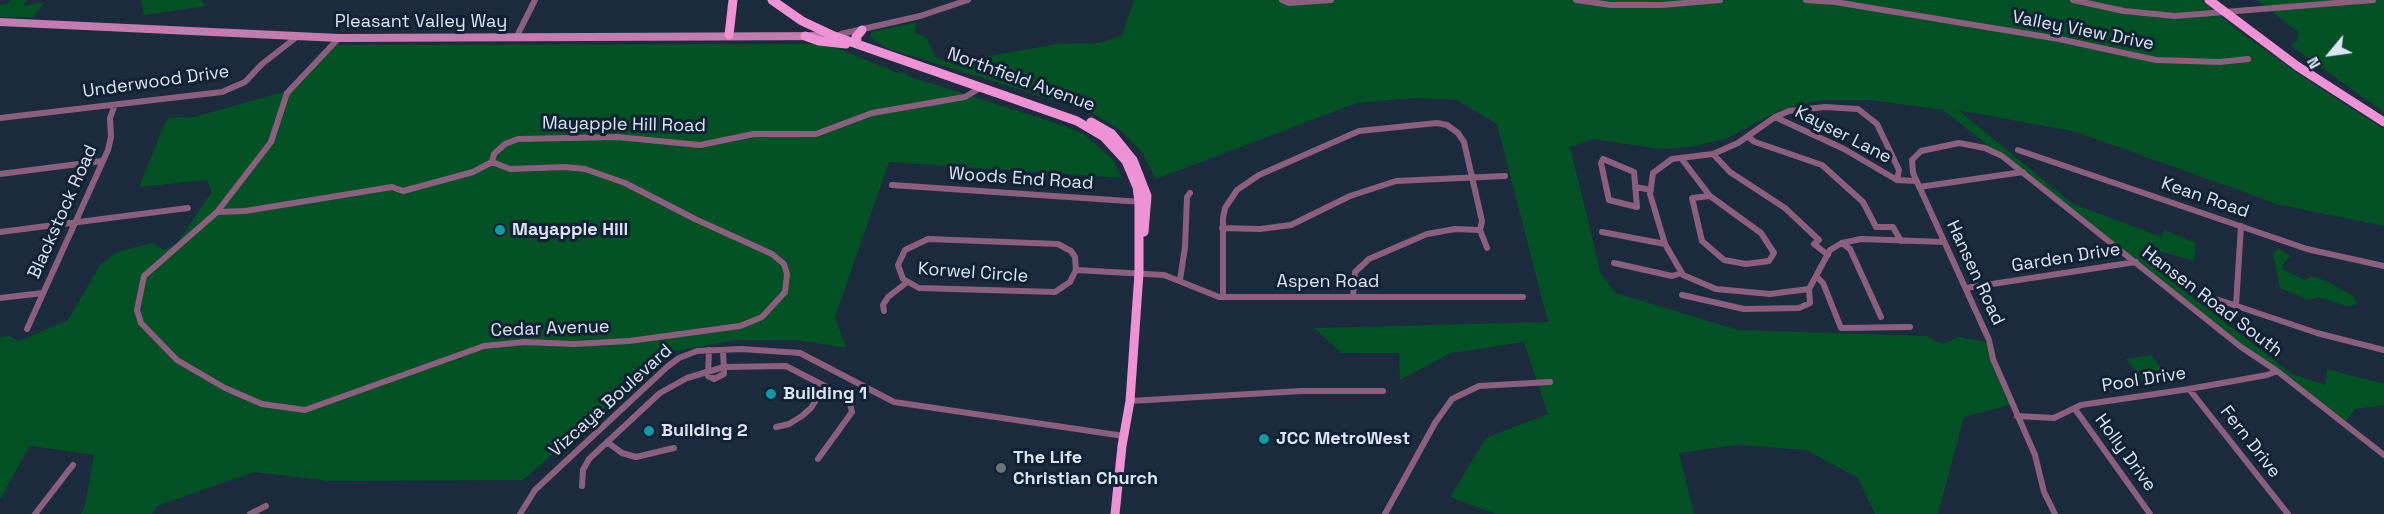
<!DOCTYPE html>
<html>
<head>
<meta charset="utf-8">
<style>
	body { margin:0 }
	#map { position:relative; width:2384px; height:514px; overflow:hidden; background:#1c2c3e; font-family:"Space Grotesk",sans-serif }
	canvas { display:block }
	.north { position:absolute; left:2300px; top:24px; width:60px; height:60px; -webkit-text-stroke:4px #122234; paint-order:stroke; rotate:241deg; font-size:16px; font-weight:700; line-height:24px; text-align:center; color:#dbe5f2 }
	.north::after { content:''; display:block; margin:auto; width:21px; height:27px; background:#dbe5f2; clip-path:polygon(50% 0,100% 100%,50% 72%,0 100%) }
</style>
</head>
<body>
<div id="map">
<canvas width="2384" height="514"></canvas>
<div class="north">N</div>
</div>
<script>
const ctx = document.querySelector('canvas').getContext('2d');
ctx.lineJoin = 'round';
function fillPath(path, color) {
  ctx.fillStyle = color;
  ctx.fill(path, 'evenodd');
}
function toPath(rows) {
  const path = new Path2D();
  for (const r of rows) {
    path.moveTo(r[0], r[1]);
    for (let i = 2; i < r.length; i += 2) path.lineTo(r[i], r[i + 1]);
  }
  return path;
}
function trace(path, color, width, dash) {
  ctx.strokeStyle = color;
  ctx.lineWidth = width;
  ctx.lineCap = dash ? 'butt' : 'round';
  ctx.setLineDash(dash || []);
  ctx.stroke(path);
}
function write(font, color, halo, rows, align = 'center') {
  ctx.font = font + ' "Space Grotesk",sans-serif';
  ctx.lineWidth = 6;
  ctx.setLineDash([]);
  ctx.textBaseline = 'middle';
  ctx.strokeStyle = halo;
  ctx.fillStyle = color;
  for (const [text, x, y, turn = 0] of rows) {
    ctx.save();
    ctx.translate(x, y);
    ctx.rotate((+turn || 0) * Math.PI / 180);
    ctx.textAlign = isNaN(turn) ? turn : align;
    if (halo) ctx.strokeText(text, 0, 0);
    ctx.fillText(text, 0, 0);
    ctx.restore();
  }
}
fillPath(toPath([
	[11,0,27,0,24,6,45,2,33,17,0,17,0,5,7,4],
	[139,0,201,0,206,6,144,15,142,1],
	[1134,0,2201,0,2240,32,2303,77,2384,129,2384,226,2280,205,2076,132,1958,110,2073,204,2162,237,2164,230,2196,243,2194,261,2155,250,2170,280,2292,374,2326,385,2327,369,2384,384,2384,405,2355,409,2344,424,1943,110,1871,100,1822,100,1780,110,1728,138,1691,147,1659,149,1594,139,1570,147,1601,274,1616,293,1738,330,1926,336,1942,344,1959,337,1990,343,2013,404,1964,417,1938,514,1875,514,1858,478,1806,450,1738,445,1679,453,1694,514,1496,514,1450,497,1486,438,1548,414,1524,342,1451,353,1400,380,1399,353,1341,353,1314,328,1548,322,1497,124,1457,100,1415,98,1357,103,1156,179,1142,152,1120,130,1091,112,886,48,871,38,871,32,917,22,915,33,926,37,935,57,960,66,989,56,1058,44,1099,43,1122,35],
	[2257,0,2384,0,2384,112,2290,45,2297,41,2298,32],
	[827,44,898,73,905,73,908,76,1065,126,1085,135,1113,160,1122,178,889,162,835,317,846,348,796,340,736,340,671,352,523,480,330,481,254,472,157,506,152,514,81,514,85,505,94,455,30,446,0,499,0,337,9,336,19,341,68,320,100,265,117,252,152,243,164,250,177,243,212,192,207,180,139,187,163,127,169,118,194,117,287,91,335,45],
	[2278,248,2290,256,2282,265,2284,270,2305,280,2312,276,2328,282,2353,296,2357,303,2349,307,2319,297,2308,300,2280,288,2273,253],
	[2151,355,2173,383,2147,386,2126,359]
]), '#045125');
trace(toPath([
	[1282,0,1289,3,1331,0],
	[1576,0,1611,5,1662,5,1720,0],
	[1806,0,1835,2,2059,39,2156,60,2220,62,2248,59],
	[2073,0,2124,11,2175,16,2373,0],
	[841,34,920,16,968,0],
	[339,38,287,93,271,142,217,212,144,276,137,310,141,323,177,360,225,388,262,404,305,410,484,346,525,342,574,344,629,341,740,326,762,317,785,292,787,274,784,264,772,254,695,219,625,183,585,169,565,167,510,169,492,162],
	[516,38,535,0],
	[1775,117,1844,149,1897,180],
	[0,118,222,92,245,82,262,64,298,36],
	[1748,137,1755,142,1822,165,1863,202,1876,227,1893,227,1901,241],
	[2018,150,2307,249,2384,266],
	[1713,154,1730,172,1785,208,1819,240,1814,244,1828,255],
	[1681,158,1710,196],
	[1603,159,1634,172,1637,207,1609,200,1601,163,1603,159],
	[0,174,102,161],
	[1916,181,1897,180,1899,170,1877,124,1858,109,1825,107,1789,111,1775,117,1738,143,1713,154,1672,159,1653,173,1650,194,1665,244,1683,275,1716,289,1770,294,1809,289,1830,250,1842,243,1861,239,1944,242],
	[892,185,1142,202],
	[1636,187,1651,190],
	[1919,187,2023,172],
	[1710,196,1761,233,1774,253,1769,261,1746,264,1724,260,1702,241,1692,198,1710,196],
	[217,212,245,211,392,187,403,191,473,172,492,162,494,154,505,144,518,139,617,137,700,145,754,134,816,134,872,113,965,97,980,88],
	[1222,228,1260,229,1291,225,1350,196,1396,181,1505,176],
	[0,232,188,208],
	[1602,232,1665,244],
	[928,239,1058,244,1071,251,1075,257,1076,270,1070,282,1055,292,919,288,903,279,898,265,905,250,928,239],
	[1842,243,1850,249,1881,317],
	[1614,263,1672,276,1682,273],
	[1076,270,1164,275,1219,297,1523,297],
	[1816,276,1823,283,1841,328,1910,327],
	[1180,280,1185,247,1187,197,1190,193],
	[1966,288,2136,262],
	[1682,295,1744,309,1799,308,1810,303,1809,289],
	[1223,297,1223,218,1225,208,1237,190,1259,175,1359,131,1437,123,1447,125,1458,133,1464,142,1482,221,1480,230,1487,248],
	[1353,297,1355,272,1369,259,1427,234,1455,229,1480,230],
	[2203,297,2219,300,2317,333,2384,350],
	[0,298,43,293],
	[2236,305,2241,226],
	[884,311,883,305,888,297,906,283],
	[27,329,108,150,111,137,110,118,115,105],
	[709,350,708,376,714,379,724,374,723,350],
	[2189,389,2288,514],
	[1130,401,1301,391,1383,391],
	[2075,409,2150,514],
	[2017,416,2054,418,2081,405,2189,389,2267,375,2277,371],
	[776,427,789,424,802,416,811,408,825,386],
	[607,442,622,453,636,457,674,448],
	[582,486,583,470,589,459,660,393,687,378,724,367,786,366,842,395,850,403,852,412,818,459],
	[35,514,73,465],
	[250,514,266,506],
	[520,514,535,490,667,367,679,358,697,351,742,349,800,353,894,402,1124,436],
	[1385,514,1435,423,1452,399,1479,386,1550,382],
	[2055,514,2044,492,2035,455,1993,359,1989,340,1913,173,1912,160,1921,151,1959,143,1985,148,2002,156,2241,347,2277,371,2384,455]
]), '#8c5f7f', 6);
trace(toPath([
	[0,22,339,38,836,36]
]), '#c37cb0', 8);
trace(toPath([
	[772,0,802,21,834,36,1077,121,1104,137,1126,161,1137,187,1139,202,1139,273,1130,401,1122,446,1115,514],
	[2209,0,2297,66,2384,122],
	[729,35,733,0],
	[805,36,819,41,846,44],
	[857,40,856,37,862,30],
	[1091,122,1112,134,1133,160,1147,196,1144,232]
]), '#ee91d5', 9);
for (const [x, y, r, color] of [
	[500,230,6,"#0f9aa8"],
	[771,394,6,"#0f9aa8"],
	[649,431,6,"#0f9aa8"],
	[1264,439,6,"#0f9aa8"],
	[1001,468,6,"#6b7280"]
]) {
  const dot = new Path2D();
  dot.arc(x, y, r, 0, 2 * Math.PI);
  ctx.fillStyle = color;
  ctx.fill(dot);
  trace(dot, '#122234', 2);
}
write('18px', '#dbe5f2', '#122234', [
	["Pleasant Valley Way",421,22],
	["Valley View Drive",2083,31,11],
	["Northfield Avenue",1021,80,20],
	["Underwood Drive",156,82,-8],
	["Mayapple Hill Road",624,125,1],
	["Kayser Lane",1843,135,27],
	["Woods End Road",1021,179,4],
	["Kean Road",2205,198,19],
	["Blackstock Road",63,212,-66],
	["Garden Drive",2066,258,-9],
	["Korwel Circle",973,273,4],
	["Hansen Road",1975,273,65],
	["Aspen Road",1328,282],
	["Hansen Road South",2212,302,37],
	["Cedar Avenue",550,329,-2],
	["Pool Drive",2144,380,-9],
	["Vizcaya Boulevard",611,401,-42],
	["Fern Drive",2250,442,52],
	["Holly Drive",2125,453,54]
]);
write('bold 18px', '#dbe5f2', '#122234', [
	["Mayapple Hill",512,230],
	["Building 1",783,394],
	["Building 2",661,431],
	["JCC MetroWest",1276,439],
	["The Life",1013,458],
	["Christian Church",1013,479]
], 'left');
</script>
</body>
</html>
